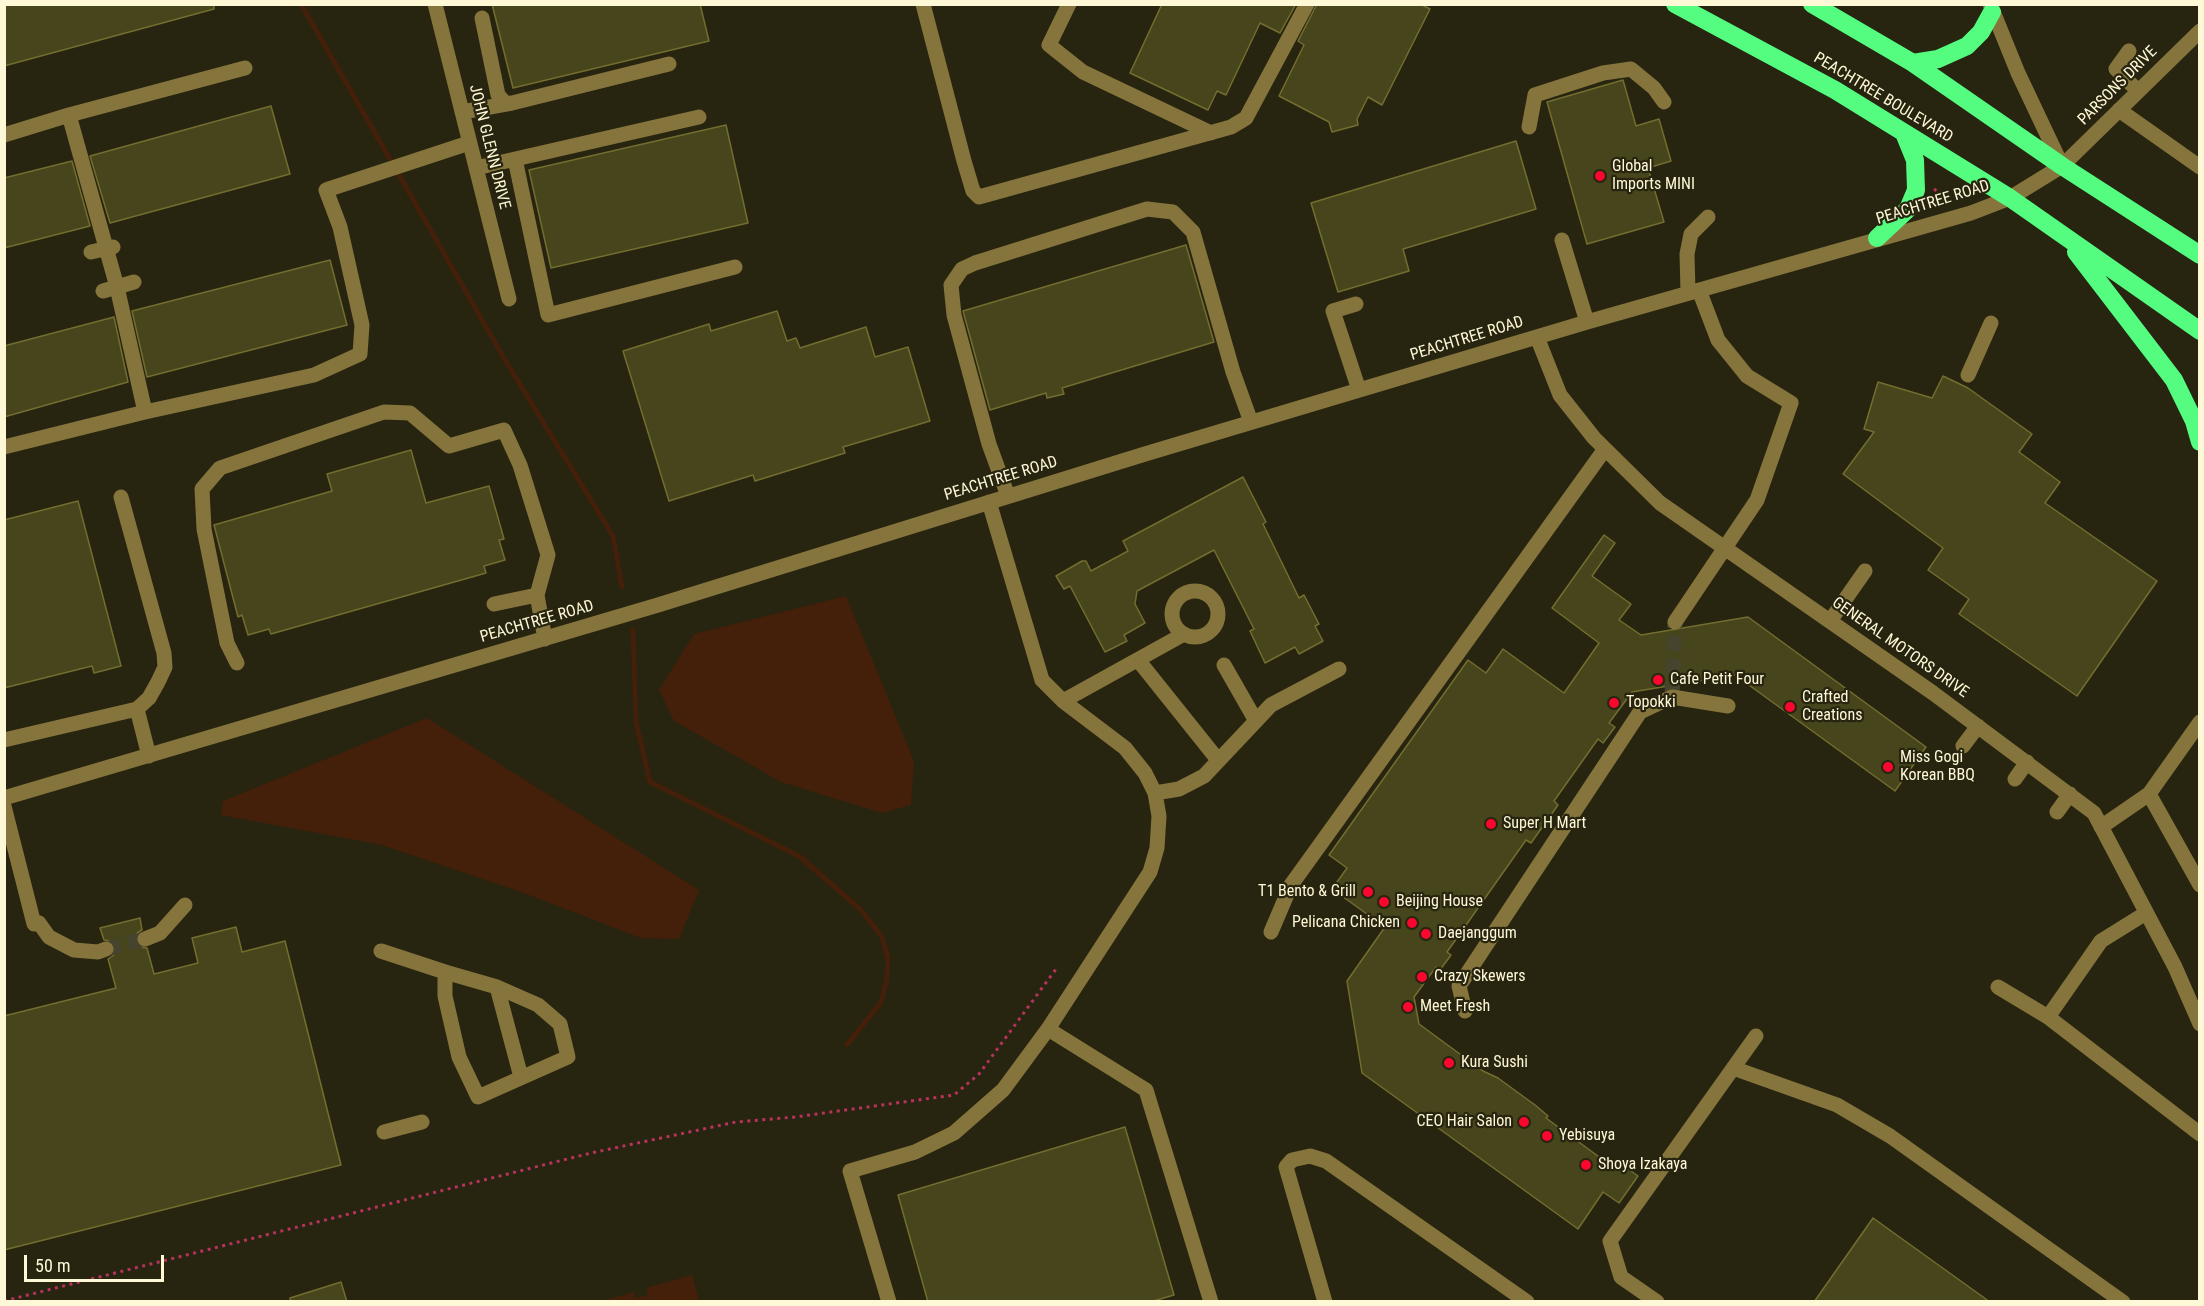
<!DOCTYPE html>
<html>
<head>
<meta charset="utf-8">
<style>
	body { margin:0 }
	#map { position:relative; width:2204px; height:1306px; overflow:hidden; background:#272410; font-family:"Roboto Condensed",sans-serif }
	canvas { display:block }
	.frame { position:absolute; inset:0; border:6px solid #fef8d6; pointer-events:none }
	.scale { position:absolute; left:24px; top:1255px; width:140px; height:27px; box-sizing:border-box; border:3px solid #fef8d6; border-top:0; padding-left:8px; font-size:18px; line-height:21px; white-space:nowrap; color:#fef8d6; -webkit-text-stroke:4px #272410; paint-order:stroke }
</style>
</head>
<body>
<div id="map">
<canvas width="2204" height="1306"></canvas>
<div class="frame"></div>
<div class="scale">50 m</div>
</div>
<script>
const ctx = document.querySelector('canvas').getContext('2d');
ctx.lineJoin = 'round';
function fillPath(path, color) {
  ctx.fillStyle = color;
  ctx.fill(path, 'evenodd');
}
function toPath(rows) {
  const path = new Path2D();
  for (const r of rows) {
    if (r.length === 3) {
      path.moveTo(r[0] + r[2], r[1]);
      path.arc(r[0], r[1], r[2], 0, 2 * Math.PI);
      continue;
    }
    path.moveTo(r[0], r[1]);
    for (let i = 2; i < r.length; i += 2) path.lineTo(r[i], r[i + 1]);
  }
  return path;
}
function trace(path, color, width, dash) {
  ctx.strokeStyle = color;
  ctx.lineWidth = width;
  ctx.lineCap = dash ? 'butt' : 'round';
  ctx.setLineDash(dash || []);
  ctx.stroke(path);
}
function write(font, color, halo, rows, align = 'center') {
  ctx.font = font + ' "Roboto Condensed",sans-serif';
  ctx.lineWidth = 4.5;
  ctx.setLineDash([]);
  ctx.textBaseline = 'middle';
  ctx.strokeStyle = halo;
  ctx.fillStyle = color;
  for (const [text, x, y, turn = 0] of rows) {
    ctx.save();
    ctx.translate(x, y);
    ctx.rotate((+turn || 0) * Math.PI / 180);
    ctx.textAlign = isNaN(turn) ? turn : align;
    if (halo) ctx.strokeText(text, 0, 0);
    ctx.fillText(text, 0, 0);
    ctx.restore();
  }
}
fillPath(toPath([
	[846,596,914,761,911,805,882,813,781,782,674,721,659,690,694,634],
	[427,718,699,890,679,939,641,938,524,893,382,845,221,815,223,801],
	[692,1275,699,1301,602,1301,634,1292,635,1298,648,1295,646,1288]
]), '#44200b');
trace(toPath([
	[301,4,505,360,613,536,622,587],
	[633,630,636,722,650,782,799,856,860,909,882,937,888,959,887,979,881,1002,847,1045]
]), '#44200b', 5);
const building = toPath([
	[4,4,214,4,214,9,4,66,4,4],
	[492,4,700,4,709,41,513,88,492,4],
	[1162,4,1296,4,1280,33,1260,23,1226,95,1217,91,1208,110,1130,73,1162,4],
	[1317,4,1420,4,1430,9,1382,105,1368,97,1357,119,1358,125,1332,132,1329,122,1279,96,1304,45,1298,41,1317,4],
	[1623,80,1636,126,1659,119,1671,161,1648,168,1664,222,1587,244,1547,102,1623,80],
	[271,106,290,174,110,223,90,156,271,106],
	[726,125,748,223,551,268,529,170,726,125],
	[1516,141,1536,209,1403,249,1409,271,1338,292,1311,203,1516,141],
	[72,161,90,226,4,248,4,178,72,161],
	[1186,245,1214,342,1062,388,1064,394,1047,398,1046,393,990,410,963,311,1186,245],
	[330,260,347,325,147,377,132,311,330,260],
	[777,311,787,341,796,338,800,348,866,327,875,357,908,347,930,421,843,447,845,453,755,481,753,475,669,501,623,351,709,324,711,331,777,311],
	[114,317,128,382,4,417,4,346,114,317],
	[1943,376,1968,388,2032,434,2019,452,2060,482,2045,503,2157,581,2077,696,1959,614,1969,599,1928,570,1943,548,1843,474,1874,432,1864,429,1878,382,1932,398,1943,376],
	[411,450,426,503,489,486,504,539,499,540,505,560,484,566,486,573,271,634,269,629,248,635,242,615,238,617,214,525,332,491,327,474,411,450],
	[1243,477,1266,522,1263,524,1299,598,1304,595,1319,624,1315,626,1323,641,1299,654,1295,647,1265,663,1250,631,1254,629,1214,550,1137,591,1135,604,1145,623,1124,635,1127,641,1105,652,1070,586,1064,589,1056,576,1082,561,1086,561,1091,571,1128,551,1123,541,1243,477],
	[78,501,121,666,94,673,92,666,4,688,4,520,78,501],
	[1604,535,1615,543,1592,576,1631,604,1619,620,1641,635,1748,617,1926,747,1895,791,1735,675,1632,692,1609,723,1615,727,1603,743,1598,739,1554,801,1558,805,1531,843,1526,840,1447,952,1451,955,1440,970,1436,967,1414,997,1419,1024,1483,1071,1498,1078,1535,1105,1548,1116,1546,1118,1617,1170,1621,1164,1638,1176,1619,1203,1603,1192,1578,1229,1362,1073,1347,981,1385,927,1332,889,1347,868,1329,855,1468,660,1486,673,1503,649,1564,693,1599,643,1552,608,1604,535],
	[140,918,142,930,137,933,136,942,139,947,147,948,154,974,198,963,192,938,236,927,242,952,285,941,341,1165,4,1250,4,1016,116,988,108,959,114,955,115,946,112,941,104,940,100,928,140,918],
	[1125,1127,1174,1295,1150,1302,928,1302,898,1195,1125,1127],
	[1873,1218,1990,1302,1814,1302,1873,1218],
	[341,1282,347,1302,291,1302,290,1298,341,1282]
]);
fillPath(building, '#47451c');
trace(building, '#736e2f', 1.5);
trace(toPath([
	[1672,697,1675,622],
	[106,949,145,939]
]), '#47442e', 15, [15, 8]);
trace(toPath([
	[1934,189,1947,198],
	[4,1301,591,1153,736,1122,795,1117,954,1095,979,1074,1056,969]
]), '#b7325d', 3, [3, 4.5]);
trace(toPath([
	[435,4,509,299],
	[923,4,964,161,973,191,979,197,1231,127,1246,118,1307,4],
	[1069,4,1049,45,1083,72,1211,133],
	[1990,4,2018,73,2062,166],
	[482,18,498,95,504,102],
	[2129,51,2116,69,2138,91],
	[2119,110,2200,167],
	[462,112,512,103,669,64],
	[69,115,245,68],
	[1529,127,1535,95,1603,73,1631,69,1654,88,1664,102],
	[4,135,69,115,117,287,145,412,4,447],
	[515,159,548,315,735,267],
	[476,168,699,117],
	[1562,240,1587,322],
	[91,252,113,247],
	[103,291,134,282],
	[1688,292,1687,254,1691,234,1708,217],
	[1356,304,1333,311,1359,390],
	[1537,337,1560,395,1594,438,1660,503,1933,693,2094,813,2175,967,2200,1024],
	[1968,375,1991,323],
	[145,412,314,375,360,354,362,325,340,227,326,190,469,143],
	[1008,496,989,444,954,315,951,285,962,269,975,263,1147,209,1173,212,1193,232,1233,372,1251,422],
	[989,502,1042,680,1063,701,1125,748,1145,773,1155,793,1159,816,1157,848,1150,872,1048,1029,1146,1090,1211,1302],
	[1195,614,23],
	[494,604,537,595,545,639],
	[1830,621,1865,571],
	[1675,622,1757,500,1791,403,1747,376,1718,340,1699,290],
	[1138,660,1218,760],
	[237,663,227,643,204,529,202,489,220,468,384,412,410,413,449,446,504,430,520,465,548,555,537,595],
	[1224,665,1256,721],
	[1063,701,1184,634],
	[137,709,149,756],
	[4,740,137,709,149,698,158,682,165,667,164,653,121,497],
	[1963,746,1978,726],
	[2015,779,2027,762],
	[1155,793,1179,789,1204,776,1271,705,1339,669],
	[2149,794,2200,885],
	[4,798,658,605,1145,454,1587,322,1971,213,2010,198,2062,166,2200,31],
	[4,806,34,924],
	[2057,812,2070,794],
	[2101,827,2149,794,2200,722],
	[39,923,49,937,74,950,98,952,106,949],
	[1271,932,1291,885,1605,449],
	[145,939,160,933,185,905],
	[381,951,445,972,445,996,459,1057,478,1097,568,1057,560,1024,538,1005,497,987,445,972],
	[497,987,521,1077],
	[1998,987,2048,1017,2200,1134],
	[1465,1011,1459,986,1640,712,1672,697,1728,706],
	[2048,1017,2101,941,2146,913],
	[1733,1068,1837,1105,1890,1136,2123,1302],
	[384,1132,422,1122],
	[889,1302,850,1171,915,1152,954,1133,1003,1090,1048,1029],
	[1325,1302,1286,1167,1292,1160,1310,1156,1326,1161,1527,1302],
	[1657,1302,1621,1277,1610,1241,1756,1036]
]), '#85743c', 15);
trace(toPath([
	[1675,4,1835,90,2010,198,2200,331],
	[1812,4,1913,63,2062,166,2200,255],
	[1913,63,1938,59,1967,46,1981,32,1992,12],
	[1877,238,1908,209,1916,190,1915,160,1904,133],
	[2076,252,2174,380,2194,421,2200,442]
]), '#54fc7f', 18);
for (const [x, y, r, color] of [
	[1600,176,6,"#fa062f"],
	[1658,680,6,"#fa062f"],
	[1614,703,6,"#fa062f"],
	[1790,707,6,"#fa062f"],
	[1888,767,6,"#fa062f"],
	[1491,824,6,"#fa062f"],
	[1368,892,6,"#fa062f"],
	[1384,902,6,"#fa062f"],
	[1412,923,6,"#fa062f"],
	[1426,934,6,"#fa062f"],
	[1422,977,6,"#fa062f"],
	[1408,1007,6,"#fa062f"],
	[1449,1063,6,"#fa062f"],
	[1524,1122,6,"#fa062f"],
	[1547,1136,6,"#fa062f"],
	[1586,1165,6,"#fa062f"]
]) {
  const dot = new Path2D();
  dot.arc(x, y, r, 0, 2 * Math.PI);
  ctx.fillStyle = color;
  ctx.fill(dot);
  trace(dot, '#272410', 2);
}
write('16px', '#fef8d6', '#272410', [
	["PARSONS DRIVE",2118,86,-45],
	["PEACHTREE BOULEVARD",1883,98,31],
	["JOHN GLENN DRIVE",489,147,76],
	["PEACHTREE ROAD",1933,203,-17],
	["PEACHTREE ROAD",1467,339,-17],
	["PEACHTREE ROAD",1001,479,-17],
	["PEACHTREE ROAD",537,622,-16],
	["GENERAL MOTORS DRIVE",1900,648,35]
]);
write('16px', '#fef8d6', '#272410', [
	["Global",1612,167],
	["Imports MINI",1612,185],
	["Cafe Petit Four",1670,680],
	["Crafted",1802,698],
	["Creations",1802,716],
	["Topokki",1626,703],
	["Miss Gogi",1900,758],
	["Korean BBQ",1900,776],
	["Super H Mart",1503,824],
	["T1 Bento & Grill",1356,892,"right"],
	["Beijing House",1396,902],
	["Pelicana Chicken",1400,923,"right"],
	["Daejanggum",1438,934],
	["Crazy Skewers",1434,977],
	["Meet Fresh",1420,1007],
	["Kura Sushi",1461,1063],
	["CEO Hair Salon",1512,1122,"right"],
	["Yebisuya",1559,1136],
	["Shoya Izakaya",1598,1165]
], 'left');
</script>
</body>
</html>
